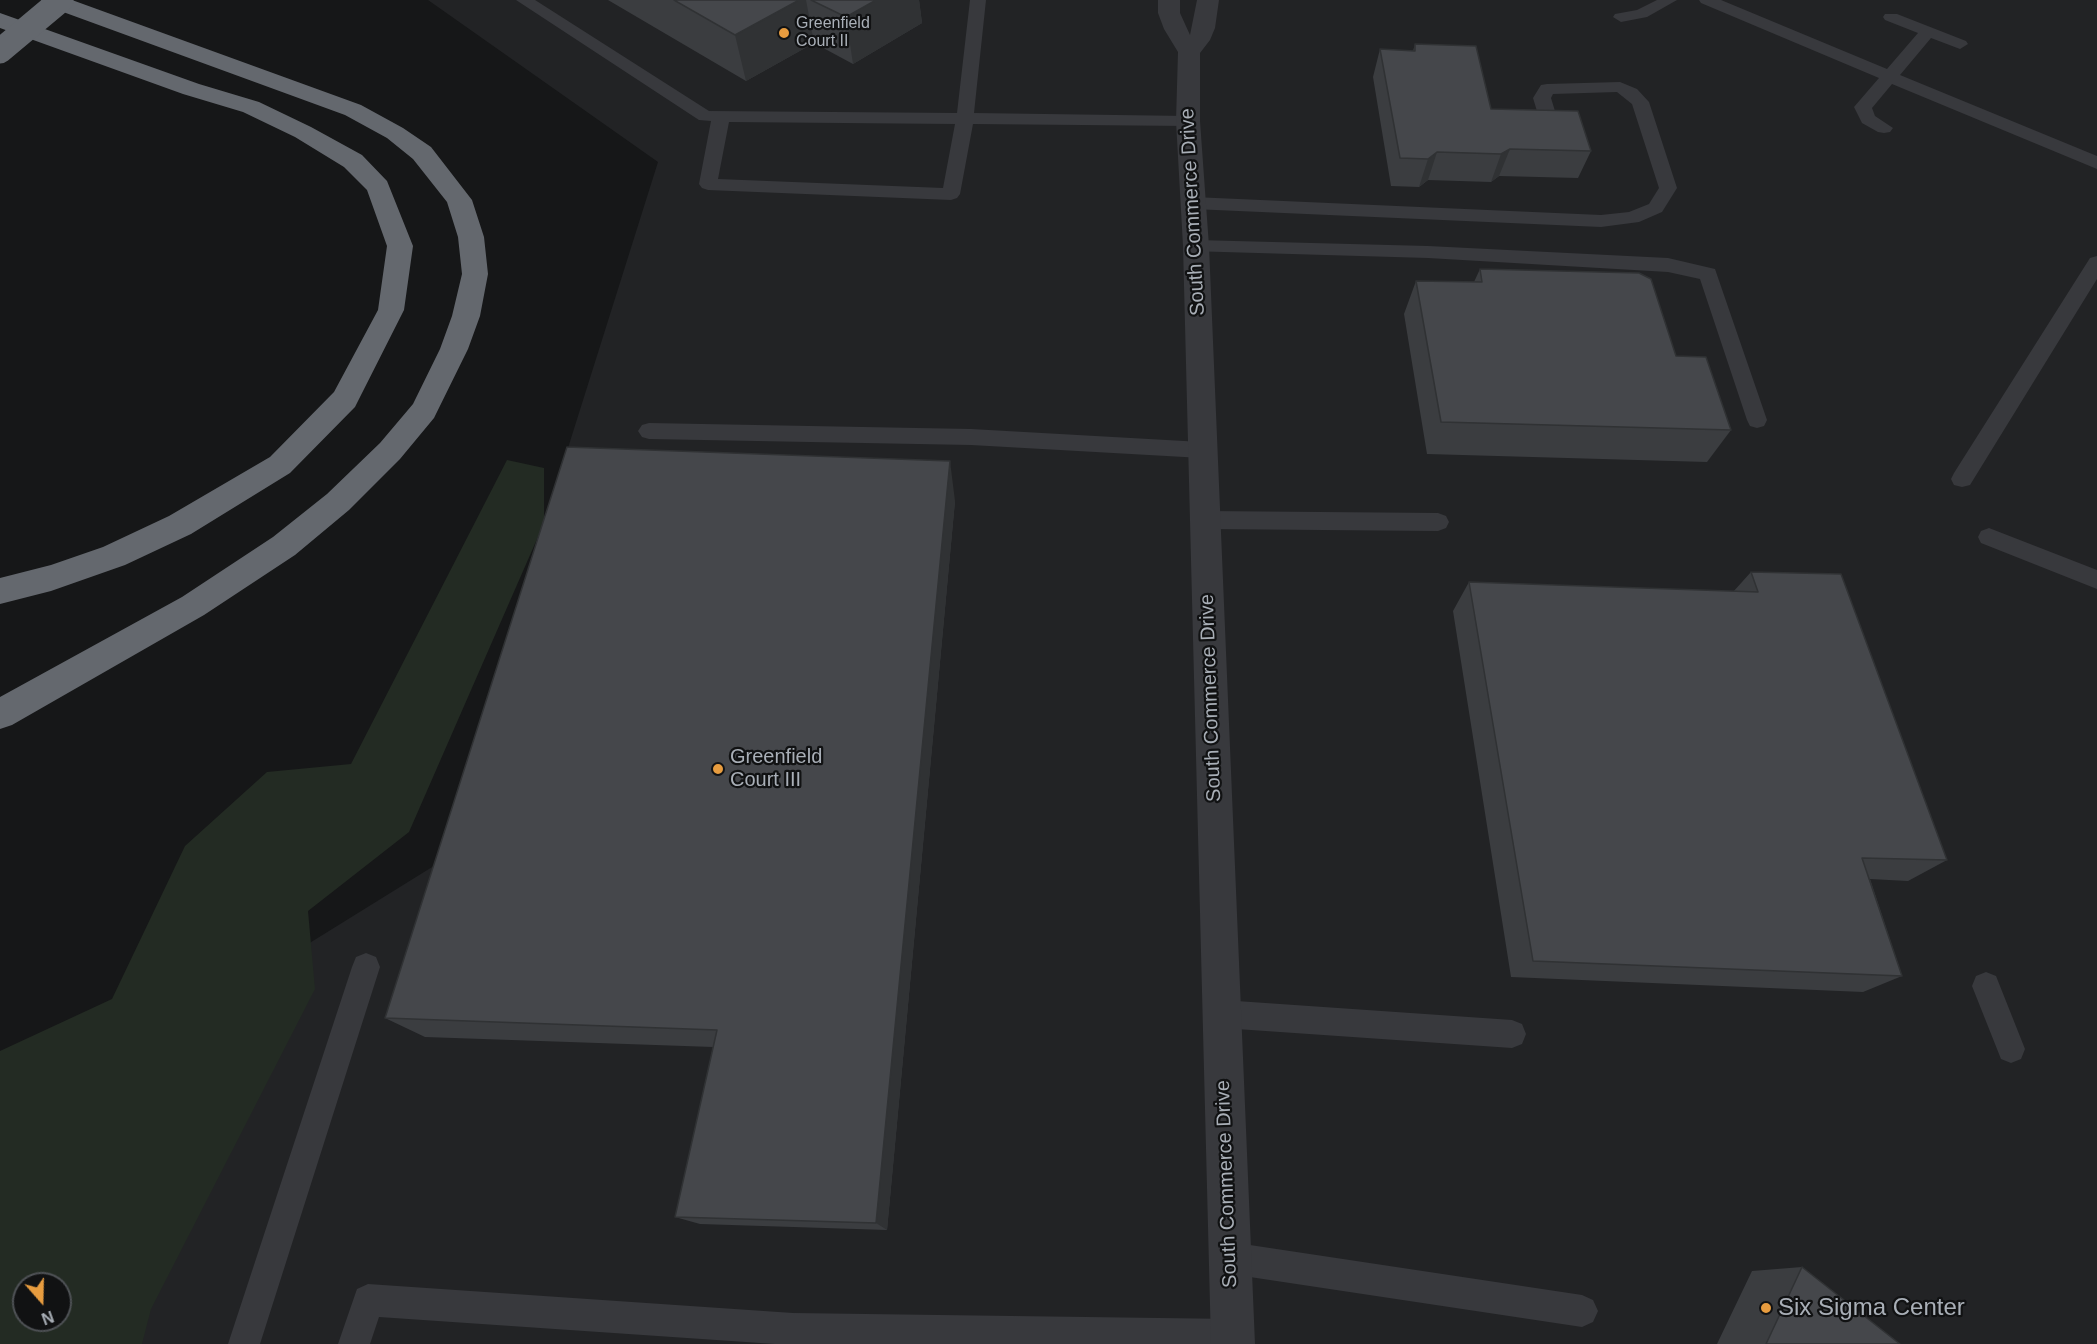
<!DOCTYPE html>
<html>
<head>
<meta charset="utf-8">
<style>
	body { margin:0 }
	#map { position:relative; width:2097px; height:1344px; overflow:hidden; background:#161718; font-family:Arial,sans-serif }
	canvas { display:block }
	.north { position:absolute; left:12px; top:1272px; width:60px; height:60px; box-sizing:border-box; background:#111213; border:2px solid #4e5155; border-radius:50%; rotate:160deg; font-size:16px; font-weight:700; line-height:24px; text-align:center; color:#a9afb7 }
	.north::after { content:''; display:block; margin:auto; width:21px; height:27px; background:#e79c3f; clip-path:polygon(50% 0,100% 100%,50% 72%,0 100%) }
</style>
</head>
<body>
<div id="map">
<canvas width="2097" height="1344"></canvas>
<div class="north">N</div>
</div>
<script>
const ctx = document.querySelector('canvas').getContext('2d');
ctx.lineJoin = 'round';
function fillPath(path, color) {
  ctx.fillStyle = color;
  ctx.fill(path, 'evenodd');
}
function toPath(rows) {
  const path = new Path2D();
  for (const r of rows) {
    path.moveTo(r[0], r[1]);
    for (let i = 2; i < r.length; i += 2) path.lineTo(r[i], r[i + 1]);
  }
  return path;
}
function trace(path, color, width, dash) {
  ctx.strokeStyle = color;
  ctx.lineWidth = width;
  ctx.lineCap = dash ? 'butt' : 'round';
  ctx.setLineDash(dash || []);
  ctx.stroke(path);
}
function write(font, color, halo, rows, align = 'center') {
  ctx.font = font + ' Arial,sans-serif';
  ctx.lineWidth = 4.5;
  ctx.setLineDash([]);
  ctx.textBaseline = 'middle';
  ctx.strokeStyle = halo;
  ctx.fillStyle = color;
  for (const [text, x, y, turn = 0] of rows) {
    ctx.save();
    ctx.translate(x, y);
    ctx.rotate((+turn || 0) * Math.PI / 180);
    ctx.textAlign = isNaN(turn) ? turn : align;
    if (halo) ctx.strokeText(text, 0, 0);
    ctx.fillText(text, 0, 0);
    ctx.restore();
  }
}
fillPath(toPath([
	[428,0,2097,0,2097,1344,0,1344,0,1135,437,864,658,162],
	[24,1284,60,1284,60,1320,24,1320]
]), '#222325');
fillPath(toPath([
	[507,460,544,468,544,523,409,832,308,911,315,989,151,1309,142,1344,0,1344,0,1051,112,999,185,846,267,772,351,764],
	[24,1284,60,1284,60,1320,24,1320]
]), '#232b23');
fillPath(toPath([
	[516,0,535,0,709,111,957,113,970,0,986,0,974,113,1188,116,1194,117,1197,121,1194,125,1188,126,973,124,960,194,957,198,951,200,708,190,702,188,699,184,711,121,699,120,516,0],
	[729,122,955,124,943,188,718,179,729,122],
	[1657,0,1677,0,1647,17,1621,22,1613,17,1615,14,1637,10,1657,0],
	[1699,0,1721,0,1887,69,1918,33,1885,20,1883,17,1885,14,1897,14,1966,41,1968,44,1960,49,1931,38,1900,75,2097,156,2097,169,1892,84,1872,108,1875,116,1893,128,1890,132,1884,133,1878,132,1862,123,1854,107,1879,78,1701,3,1699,0],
	[1620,82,1637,89,1649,102,1677,188,1662,212,1639,222,1601,227,1193,209,1187,207,1184,203,1187,199,1193,197,1601,215,1629,212,1649,204,1659,188,1632,104,1617,92,1553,94,1551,98,1558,121,1555,125,1549,126,1543,125,1540,121,1533,98,1541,85,1547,84,1620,82],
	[1196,240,1428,246,1668,258,1715,269,1767,420,1764,426,1757,428,1750,426,1747,420,1700,279,1668,272,1428,258,1189,251,1187,246,1189,241,1196,240],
	[2097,256,2097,279,1970,485,1962,487,1954,485,1951,479,1954,473,2090,258,2097,256],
	[649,423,971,429,1202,442,1210,444,1213,450,1210,456,1202,458,971,445,649,439,642,437,638,431,642,425,649,423],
	[1205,511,1438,513,1446,516,1449,522,1446,528,1438,531,1205,529,1197,526,1194,520,1197,514,1205,511],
	[1989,528,2097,570,2097,589,1981,543,1978,537,1981,531,1989,528],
	[366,953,376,957,380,967,260,1344,228,1344,352,967,356,957,366,953],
	[1986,972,1996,976,2025,1049,2021,1059,2011,1063,2001,1059,1972,986,1976,976,1986,972],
	[1222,1000,1512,1020,1522,1024,1526,1034,1522,1044,1512,1048,1222,1028,1212,1024,1208,1014,1212,1004,1222,1000],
	[1230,1242,1582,1295,1593,1300,1598,1311,1593,1322,1582,1327,1230,1274,1219,1269,1214,1258,1219,1247,1230,1242],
	[368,1284,793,1313,1233,1319,1244,1324,1249,1335,1245,1344,775,1344,379,1317,370,1344,338,1344,357,1289,368,1284]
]), '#38393d');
fillPath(toPath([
	[1158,0,1180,0,1180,13,1190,35,1197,0,1219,0,1215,28,1210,40,1200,53,1200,121,1209,246,1255,1344,1211,1344,1183,246,1176,121,1178,52,1164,29,1158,13,1158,0]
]), '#38393d');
fillPath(toPath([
	[41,0,72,0,361,105,403,128,431,147,472,200,484,237,488,274,480,316,468,349,434,418,400,459,349,510,295,555,204,615,12,725,0,729,0,697,182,597,273,537,327,494,380,443,413,404,440,349,452,316,462,274,458,237,447,202,413,159,387,138,345,115,44,5,41,0],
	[0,13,199,84,259,102,311,127,362,155,387,181,413,246,404,310,359,399,355,407,290,473,191,534,125,565,51,591,0,604,0,578,51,565,103,547,169,516,270,457,334,392,378,310,387,246,367,190,344,167,295,137,243,112,183,94,0,28,0,13]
]), '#64686e');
trace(toPath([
	[0,51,61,0]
]), '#64686e', 25);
fillPath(toPath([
	[608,0,919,0,922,23,853,64,814,43,746,81],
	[1415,44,1491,109,1591,151,1578,178,1499,176,1491,182,1428,180,1419,187,1391,186,1373,77,1380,49,1413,51],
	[1480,269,1676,356,1731,430,1707,462,1427,454,1404,314,1416,281,1474,282],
	[955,501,887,1230,700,1224,675,1217,713,1047,425,1037,385,1018],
	[1751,572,1947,860,1908,881,1870,879,1902,976,1863,992,1511,977,1453,611,1469,582,1733,592],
	[1802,1267,1900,1344,1717,1344,1752,1271]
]), '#3b3d40');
fillPath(toPath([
	[799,0,806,0,814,43,746,81,735,35],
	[876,0,919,0,922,23,853,64,846,17],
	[1510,149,1499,176,1491,182,1501,154],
	[1437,152,1428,180,1419,187,1428,159],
	[950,461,955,501,887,1230,876,1223]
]), '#303234');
const building = toPath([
	[674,0,799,0,735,35,674,0],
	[811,0,876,0,846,17,811,0],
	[1415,44,1476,46,1491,109,1578,111,1591,151,1510,149,1501,154,1437,152,1428,159,1400,158,1380,49,1415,51,1415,44],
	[1480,269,1639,273,1651,279,1676,356,1706,357,1731,430,1441,422,1416,281,1482,282,1480,269],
	[567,447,950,461,876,1223,675,1217,717,1030,385,1018,567,447],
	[1751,572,1841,574,1947,860,1862,858,1902,976,1533,961,1469,582,1758,592,1751,572],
	[1802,1267,1900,1344,1766,1344,1802,1267]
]);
fillPath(building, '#45474b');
trace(building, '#303234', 1.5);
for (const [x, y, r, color] of [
	[784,33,6,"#e79c3f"],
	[718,769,6,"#e79c3f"],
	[1766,1308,6,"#e79c3f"]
]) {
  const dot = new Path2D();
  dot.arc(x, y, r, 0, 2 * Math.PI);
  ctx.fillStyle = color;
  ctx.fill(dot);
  trace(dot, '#111213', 2);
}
write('16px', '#a9afb7', '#111213', [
	["Greenfield",796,24],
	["Court II",796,42]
], 'left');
write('20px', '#a9afb7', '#111213', [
	["South Commerce Drive",1193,212,-93],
	["South Commerce Drive",1211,698,-92],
	["South Commerce Drive",1227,1184,-92]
]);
write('20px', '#a9afb7', '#111213', [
	["Greenfield",730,757],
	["Court III",730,780]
], 'left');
write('24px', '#a9afb7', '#111213', [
	["Six Sigma Center",1778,1308]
], 'left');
</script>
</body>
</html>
